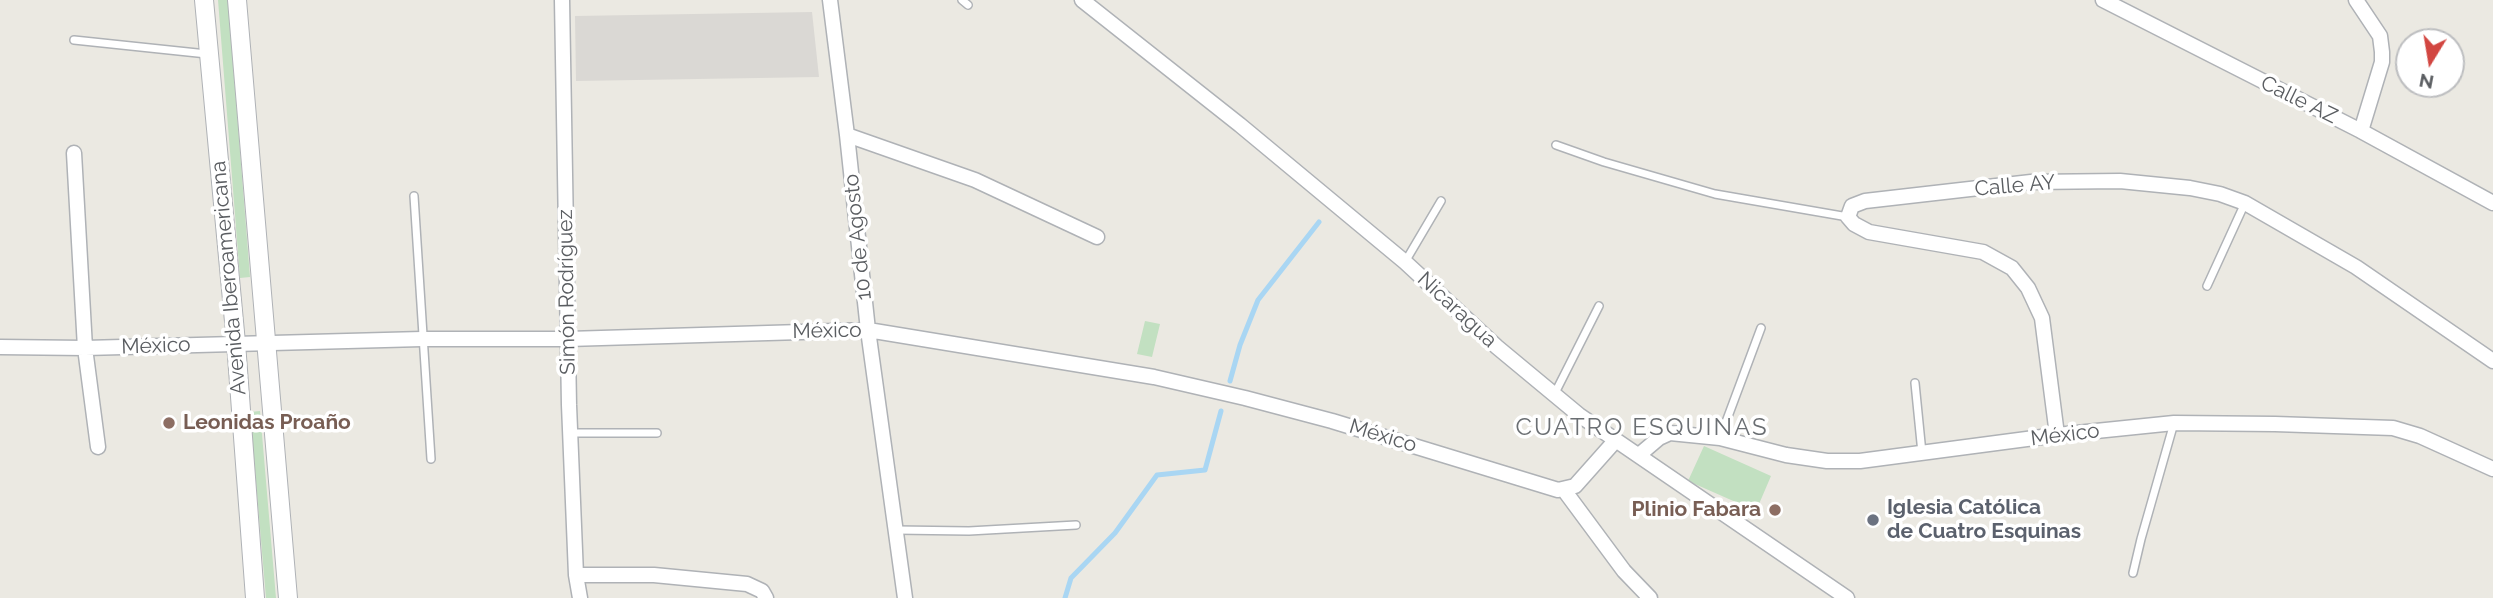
<!DOCTYPE html>
<html>
<head>
<meta charset="utf-8">
<style>
	body { margin:0 }
	#map { position:relative; width:2493px; height:598px; overflow:hidden; background:#ebe9e2; font-family:Raleway,sans-serif }
	canvas { display:block }
	.north { position:absolute; left:2395px; top:28px; width:70px; height:70px; box-sizing:border-box; background:#fff; border:2px solid #bdbec0; border-radius:50%; rotate:191deg; font-size:19px; font-weight:700; line-height:28px; text-align:center; color:#5a5d61 }
	.north::after { content:''; display:block; margin:auto; width:24px; height:32px; background:#d24641; clip-path:polygon(50% 0,100% 100%,50% 72%,0 100%) }
</style>
</head>
<body>
<div id="map">
<canvas width="2493" height="598"></canvas>
<div class="north">N</div>
</div>
<script>
const ctx = document.querySelector('canvas').getContext('2d');
ctx.lineJoin = 'round';
function fillPath(path, color) {
  ctx.fillStyle = color;
  ctx.fill(path, 'evenodd');
}
function toPath(rows) {
  const path = new Path2D();
  for (const r of rows) {
    path.moveTo(r[0], r[1]);
    for (let i = 2; i < r.length; i += 2) path.lineTo(r[i], r[i + 1]);
  }
  return path;
}
function trace(path, color, width, dash) {
  ctx.strokeStyle = color;
  ctx.lineWidth = width;
  ctx.lineCap = dash ? 'butt' : 'round';
  ctx.setLineDash(dash || []);
  ctx.stroke(path);
}
function write(font, color, halo, rows, align = 'center') {
  ctx.font = font + ' Raleway,sans-serif';
  ctx.lineWidth = 7;
  ctx.setLineDash([]);
  ctx.textBaseline = 'middle';
  ctx.strokeStyle = halo;
  ctx.fillStyle = color;
  for (const [text, x, y, turn = 0] of rows) {
    ctx.save();
    ctx.translate(x, y);
    ctx.rotate((+turn || 0) * Math.PI / 180);
    ctx.textAlign = isNaN(turn) ? turn : align;
    if (halo) ctx.strokeText(text, 0, 0);
    ctx.fillText(text, 0, 0);
    ctx.restore();
  }
}
fillPath(toPath([
	[812,12,819,77,576,81,575,16]
]), '#dad8d4');
fillPath(toPath([
	[218,0,228,0,250,277,240,278],
	[1145,321,1160,324,1152,357,1137,354],
	[260,411,276,598,266,598,250,412],
	[1704,446,1771,476,1756,511,1688,481]
]), '#c2e0c1');
trace(toPath([
	[1230,381,1240,345,1258,300,1319,222],
	[1065,598,1071,578,1115,533,1157,475,1205,470,1221,411]
]), '#a9d6f3', 5);
const service = toPath([
	[962,0,968,5],
	[74,40,207,54],
	[1556,145,1604,162,1715,194,1848,217],
	[414,196,431,459],
	[1405,262,1441,201],
	[2207,286,2245,203],
	[1915,383,1922,453],
	[1554,395,1599,306],
	[571,433,657,433],
	[1720,438,1761,328],
	[896,530,969,531,1076,525],
	[2133,573,2141,539,2174,423]
]);
const minor = toPath([
	[562,0,569,405,576,575,580,598],
	[830,0,847,135,868,330,905,598],
	[1082,0,1240,125,1405,262,1497,347,1579,415,1847,598],
	[2103,0,2361,131,2493,203],
	[2356,0,2380,36,2382,52,2382,62,2361,131],
	[847,135,975,180,1097,237],
	[74,153,85,348,98,447],
	[0,347,85,348,422,339,568,339,868,330,1154,377,1245,398,1332,421,1558,490,1575,486,1615,441],
	[2057,435,2042,318,2028,288,2012,268,1983,252,1869,232,1854,224,1848,217,1852,206,1865,201,2031,182,2120,181,2190,188,2220,194,2245,203,2356,267,2493,361],
	[1639,455,1659,438,1670,433,1720,438,1786,455,1827,461,1860,461,2057,435,2174,423,2275,424,2393,428,2420,436,2493,469],
	[1564,490,1624,571,1650,598],
	[576,575,654,575,747,584,762,591,766,598]
]);
const tertiary = toPath([
	[204,0,236,343,255,598],
	[237,0,288,598]
]);
trace(service, '#afb2b6', 10);
trace(minor, '#afb2b6', 17);
trace(tertiary, '#afb2b6', 20);
trace(service, '#fff', 7);
trace(minor, '#fff', 14);
trace(tertiary, '#fff', 18);
for (const [x, y, r, color] of [
	[169,423,7,"#8d6e63"],
	[1775,510,7,"#8d6e63"],
	[1873,520,7,"#6b7280"]
]) {
  const dot = new Path2D();
  dot.arc(x, y, r, 0, 2 * Math.PI);
  ctx.fillStyle = color;
  ctx.fill(dot);
  trace(dot, '#fff', 2.5);
}
write('21px', '#5a5d61', '#fff', [
	["Calle AZ",2299,100,26],
	["Calle AY",2015,186,-5],
	["10 de Agosto",858,237,-96],
	["Avenida Iberoamericana",229,278,-95],
	["Simón Rodríguez",567,292,-91],
	["Nicaragua",1457,310,43],
	["México",827,331,-1],
	["México",156,346,-2],
	["México",2065,435,-7],
	["México",1383,436,17]
]);
write('bold 21px', '#785e54', '#fff', [
	["Leonidas Proaño",183,423],
	["Plinio Fabara",1761,510,"right"]
], 'left');
write('bold 21px', '#5b616d', '#fff', [
	["Iglesia Católica",1887,508],
	["de Cuatro Esquinas",1887,532]
], 'left');
ctx.letterSpacing = '2px';
write('24px', '#6b6f73', '#fff', [
	["CUATRO ESQUINAS",1642,428]
]);
ctx.letterSpacing = '0px';
</script>
</body>
</html>
